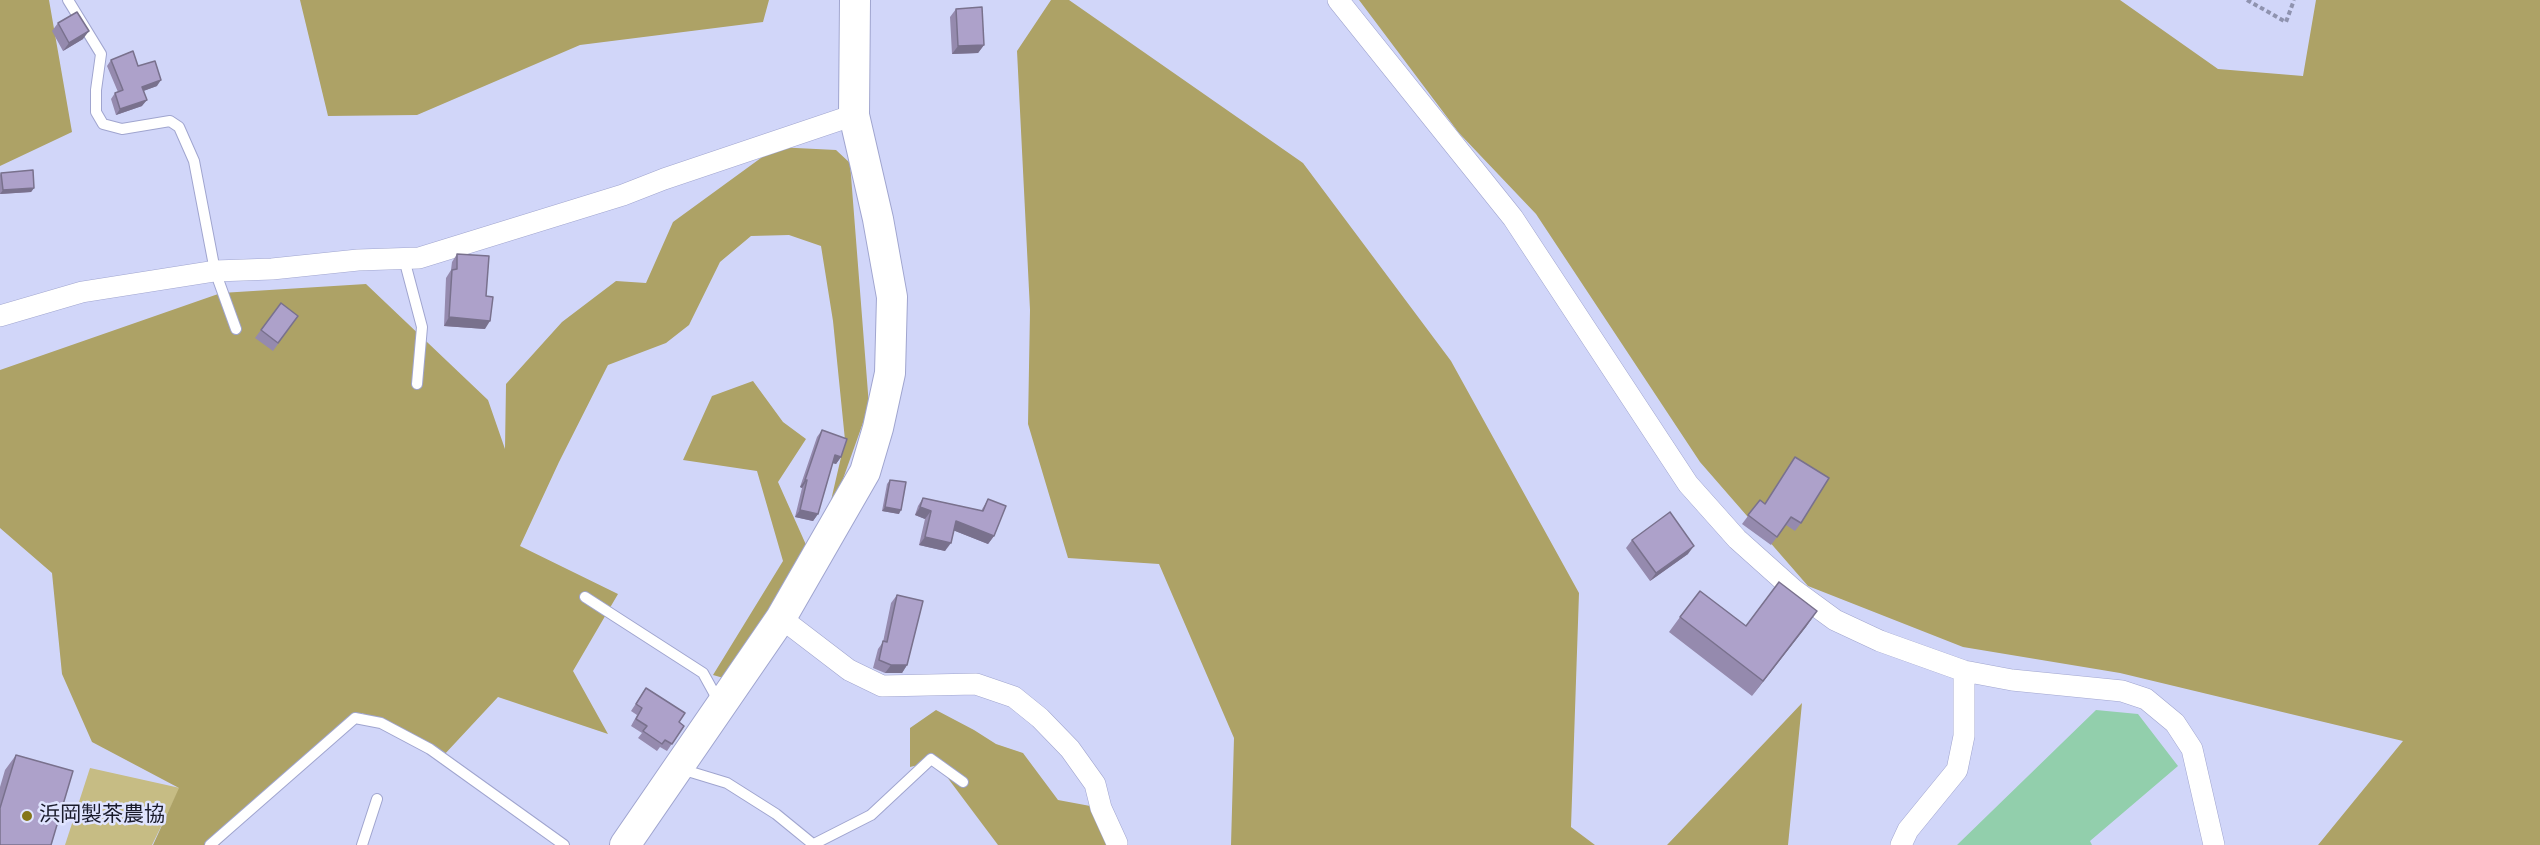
<!DOCTYPE html>
<html>
<head>
<meta charset="utf-8">
<style>
	body { margin:0 }
	canvas { display:block; background:#d1d6f9 }
</style>
</head>
<body>
<canvas width="2540" height="845"></canvas>
<script>
const ctx = document.querySelector('canvas').getContext('2d');
ctx.lineJoin = 'round';
function fillPath(path, color) {
  ctx.fillStyle = color;
  ctx.fill(path, 'evenodd');
}
function toPath(rows) {
  const path = new Path2D();
  for (const r of rows) {
    path.moveTo(r[0], r[1]);
    for (let i = 2; i < r.length; i += 2) path.lineTo(r[i], r[i + 1]);
  }
  return path;
}
function trace(path, color, width, dash) {
  ctx.strokeStyle = color;
  ctx.lineWidth = width;
  ctx.lineCap = dash ? 'butt' : 'round';
  ctx.setLineDash(dash || []);
  ctx.stroke(path);
}
function write(font, color, halo, rows, align = 'center') {
  ctx.font = font + ' "Roboto Condensed","Noto Sans JP",sans-serif';
  ctx.lineWidth = 5;
  ctx.setLineDash([]);
  ctx.textBaseline = 'middle';
  ctx.strokeStyle = halo;
  ctx.fillStyle = color;
  for (const [text, x, y, turn = 0] of rows) {
    ctx.save();
    ctx.translate(x, y);
    ctx.rotate((+turn || 0) * Math.PI / 180);
    ctx.textAlign = isNaN(turn) ? turn : align;
    if (halo) ctx.strokeText(text, 0, 0);
    ctx.fillText(text, 0, 0);
    ctx.restore();
  }
}
fillPath(toPath([
	[90,768,180,788,152,845,65,845]
]), '#c6bc84');
fillPath(toPath([
	[0,0,49,0,72,132,0,166],
	[300,0,769,0,763,22,580,45,417,115,328,116],
	[1051,0,1069,0,1303,163,1451,361,1579,593,1571,827,1595,845,1231,845,1234,738,1159,564,1068,558,1028,424,1030,310,1017,51],
	[1359,0,2120,0,2218,69,2303,76,2316,0,2540,0,2540,845,2318,845,2403,741,2120,673,1963,647,1808,586,1700,462,1536,214,1459,133],
	[776,147,836,150,850,163,869,406,823,535,845,440,833,321,821,246,789,235,751,236,720,262,689,325,666,343,608,365,559,462,520,546,618,594,573,671,608,734,498,697,443,756,362,713,219,845,153,845,179,788,92,742,62,674,52,573,0,528,0,370,221,293,366,284,488,400,505,449,506,384,562,322,616,281,646,283,673,222],
	[753,381,783,422,806,439,778,482,807,547,727,679,713,675,783,561,757,471,683,460,712,396],
	[1802,703,1788,845,1667,845,1767,740],
	[936,710,974,730,996,744,1023,753,1058,800,1101,808,1106,845,998,845,935,761,910,767,910,728]
]), '#ada266');
fillPath(toPath([
	[2096,710,2138,714,2178,766,2090,841,2092,845,1957,845]
]), '#92cfac');
const lane = toPath([
	[68,0,101,54,96,90,96,112,103,124,122,129,170,121,179,127,194,161,215,271,236,329],
	[404,259,422,327,417,384],
	[585,597,703,673,719,702],
	[681,769,727,783,776,814,814,845],
	[814,844,871,815,931,759,963,782],
	[210,845,355,718,381,723,430,749,564,845],
	[362,845,377,799]
]);
const street = toPath([
	[1338,0,1513,218,1688,484,1737,539,1794,590,1835,620,1880,641,1964,671,2012,680,2122,691,2146,699,2175,723,2192,749,2214,845],
	[0,316,82,292,215,271,272,269,358,260,419,258,623,195,664,179,854,115],
	[781,618,849,670,882,686,976,684,1014,697,1040,718,1070,749,1095,784,1101,808,1117,843],
	[1901,845,1908,830,1957,770,1964,736,1964,671]
]);
const secondary = toPath([
	[625,845,781,618,865,472,878,428,890,373,892,297,878,219,854,115,855,0]
]);
trace(lane, '#a0a5cf', 12);
trace(street, '#a0a5cf', 22);
trace(secondary, '#a0a5cf', 32);
trace(toPath([
	[2247,0,2286,22,2294,0]
]), '#8f93af', 4, [4.5, 3]);
trace(lane, '#fff', 10);
trace(street, '#fff', 21);
trace(secondary, '#fff', 30);
fillPath(toPath([
	[956,9,984,45,978,53,952,54,950,17],
	[58,23,83,39,63,51,52,31],
	[111,60,138,66,157,86,143,91,142,106,116,115,111,99,115,93,118,92,107,66],
	[1,173,34,188,31,192,0,194,0,175],
	[457,254,485,329,444,326,446,278,451,270,452,262],
	[281,303,298,316,273,351,255,338],
	[822,430,841,457,836,464,832,463,818,514,813,521,795,517,802,488,800,487,817,437],
	[1795,457,1801,523,1795,531,1786,525,1771,545,1742,524,1760,500,1765,504],
	[890,480,899,514,882,511,887,484],
	[923,498,981,511,988,499,994,536,988,544,953,530,945,551,919,545,925,519,915,515,918,506],
	[1632,540,1688,554,1650,581,1626,548],
	[897,595,907,665,902,673,885,673,873,668,878,649,883,642,891,603],
	[1817,611,1752,696,1669,632,1680,617,1746,626],
	[646,688,679,722,684,726,667,751,660,747,657,751,638,738,642,733,631,726,637,715,631,711],
	[16,755,0,845,0,787,5,770]
]), '#958aae');
fillPath(toPath([
	[89,31,83,39,63,51,69,43],
	[984,45,978,53,952,54,958,46],
	[161,80,157,86,138,93,142,87],
	[147,100,142,106,116,115,120,109],
	[34,188,31,192,0,194,3,190],
	[449,317,490,321,485,329,444,326],
	[835,455,841,457,836,464,830,462],
	[805,480,807,480,802,488,800,487],
	[885,507,901,510,899,514,882,511],
	[920,507,931,511,925,519,915,515],
	[800,510,818,514,813,521,795,517],
	[956,521,994,536,988,544,950,529],
	[925,537,951,543,945,551,919,545],
	[1694,546,1688,554,1650,581,1656,573],
	[1817,611,1806,627,1752,696,1763,681],
	[891,665,907,665,902,673,885,673]
]), '#79718d');
const building = toPath([
	[982,7,984,45,958,46,956,9,982,7],
	[77,12,89,31,69,43,58,23,77,12],
	[133,51,138,66,155,61,161,80,142,87,147,100,120,109,115,93,123,90,111,60,133,51],
	[33,170,34,188,3,190,1,173,33,170],
	[457,254,489,256,486,296,493,297,490,321,449,317,452,270,457,269,457,254],
	[281,303,298,316,278,343,261,330,281,303],
	[822,430,847,439,841,457,835,455,818,514,800,510,807,480,805,480,822,430],
	[1795,457,1829,478,1801,523,1791,517,1777,537,1748,515,1760,500,1765,504,1795,457],
	[890,480,906,482,901,510,885,507,890,480],
	[923,498,983,511,988,499,1006,506,994,536,956,521,951,543,925,537,931,511,920,507,923,498],
	[1670,512,1694,546,1656,573,1632,540,1670,512],
	[1779,582,1817,611,1763,681,1680,617,1700,591,1746,626,1779,582],
	[897,595,923,601,907,665,891,665,879,660,883,641,887,642,897,595],
	[646,688,685,713,679,722,684,726,672,744,665,740,662,744,643,731,647,726,636,719,642,708,636,704,646,688],
	[16,755,73,771,51,845,0,845,0,808,16,755]
]);
fillPath(building, '#ada1ca');
trace(building, '#79718d', 1.5);
for (const [x, y, r, color] of [
	[27,816,6,"#857519"]
]) {
  const dot = new Path2D();
  dot.arc(x, y, r, 0, 2 * Math.PI);
  ctx.fillStyle = color;
  ctx.fill(dot);
  trace(dot, '#e0e4ff', 2);
}
write('21px', '#1a1b2b', '#e0e4ff', [
	["浜岡製茶農協",39,816]
], 'left');
</script>
</body>
</html>
